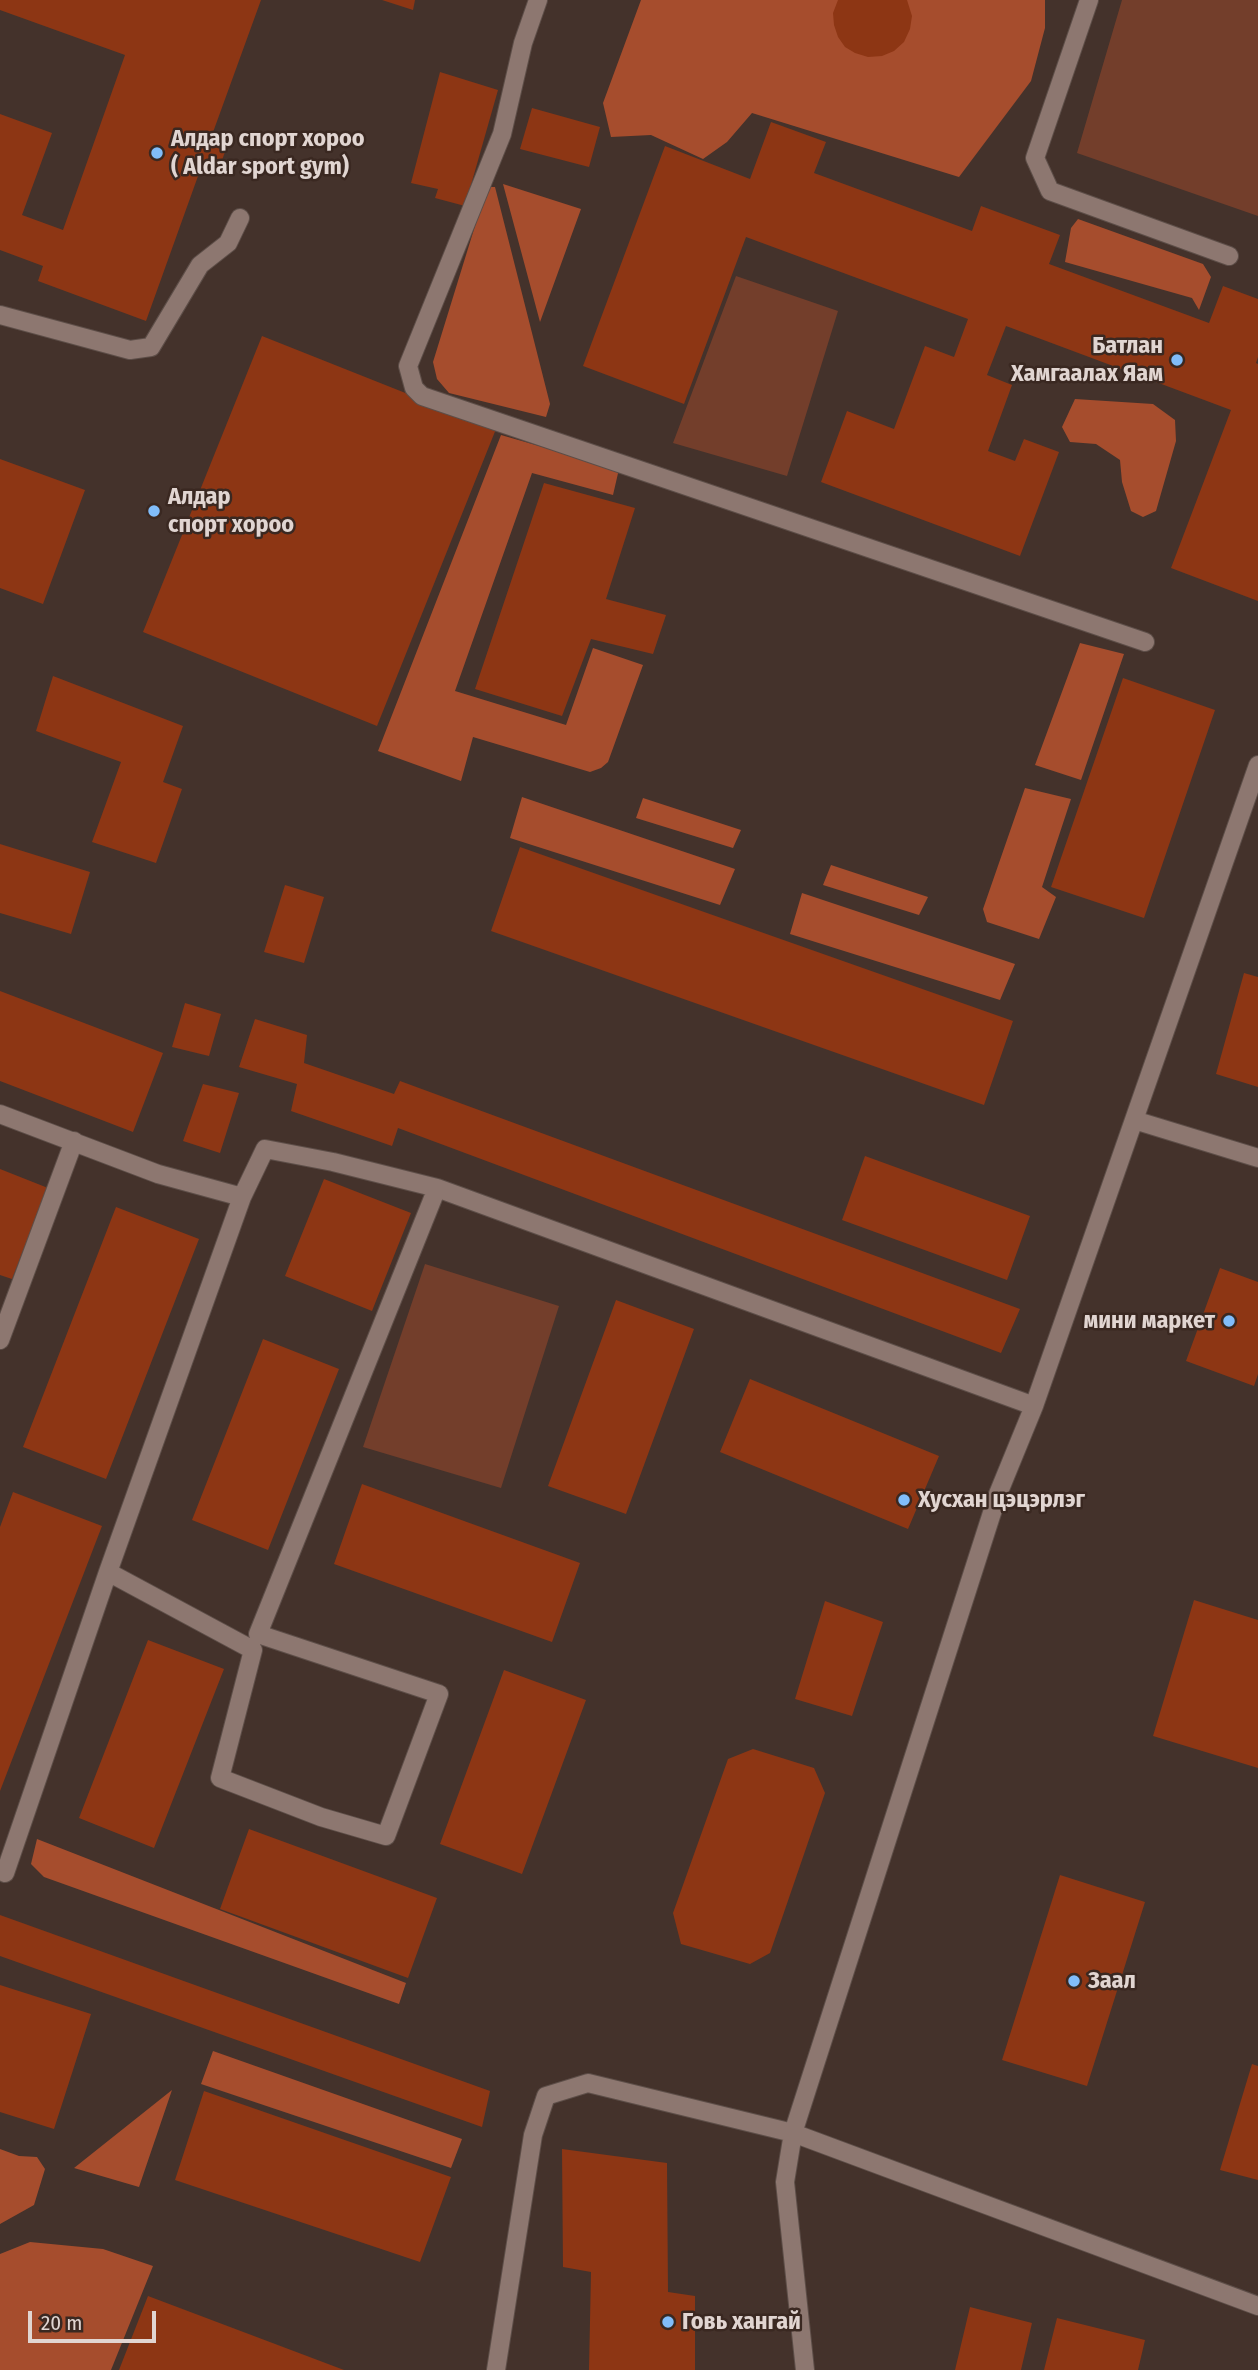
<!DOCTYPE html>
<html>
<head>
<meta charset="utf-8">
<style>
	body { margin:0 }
	#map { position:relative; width:1258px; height:2370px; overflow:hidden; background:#44322b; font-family:"Fira Sans Condensed",sans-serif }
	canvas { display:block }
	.scale { position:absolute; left:28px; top:2311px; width:128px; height:32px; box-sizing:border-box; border:4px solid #e1d5d1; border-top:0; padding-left:9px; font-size:21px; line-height:24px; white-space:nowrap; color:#e1d5d1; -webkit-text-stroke:5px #3a2821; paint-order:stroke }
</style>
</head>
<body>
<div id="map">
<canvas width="1258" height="2370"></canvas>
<div class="scale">20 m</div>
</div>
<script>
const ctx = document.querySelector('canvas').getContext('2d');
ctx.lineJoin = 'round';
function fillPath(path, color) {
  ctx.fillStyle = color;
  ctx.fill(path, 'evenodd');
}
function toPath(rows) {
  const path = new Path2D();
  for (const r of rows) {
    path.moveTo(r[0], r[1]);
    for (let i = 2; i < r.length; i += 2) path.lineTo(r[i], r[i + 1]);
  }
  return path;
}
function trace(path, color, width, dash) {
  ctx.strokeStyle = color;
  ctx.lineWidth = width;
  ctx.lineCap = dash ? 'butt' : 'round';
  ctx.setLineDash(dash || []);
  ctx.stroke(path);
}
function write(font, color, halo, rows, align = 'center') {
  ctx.font = font + ' "Fira Sans Condensed",sans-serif';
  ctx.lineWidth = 5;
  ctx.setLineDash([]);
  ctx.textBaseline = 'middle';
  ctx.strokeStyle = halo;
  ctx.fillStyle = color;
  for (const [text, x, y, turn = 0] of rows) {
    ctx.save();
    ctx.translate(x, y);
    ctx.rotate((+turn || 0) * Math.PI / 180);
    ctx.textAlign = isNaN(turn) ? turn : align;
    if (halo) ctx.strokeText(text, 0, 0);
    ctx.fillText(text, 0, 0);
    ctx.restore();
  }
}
fillPath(toPath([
	[1122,0,1258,0,1258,216,1077,153],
	[736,276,838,311,787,476,673,443],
	[425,1264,559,1306,501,1488,363,1447]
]), '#733e2b');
fillPath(toPath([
	[641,0,1045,0,1045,28,1031,81,959,177,752,113,727,142,703,159,651,135,611,137,603,103],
	[503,184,581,209,540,322],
	[487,187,495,187,550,404,546,417,449,393,437,379,433,362],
	[1078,219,1203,264,1211,277,1199,310,1192,298,1065,262,1071,228],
	[1075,399,1153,404,1175,420,1176,441,1156,511,1143,517,1131,511,1122,482,1120,460,1096,444,1070,442,1062,427],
	[501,435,619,469,613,495,532,473,455,691,566,725,593,648,643,665,608,762,601,768,590,772,473,737,461,781,378,751],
	[1080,643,1124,654,1081,780,1035,765],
	[1025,788,1071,799,1042,887,1056,897,1039,939,987,922,983,909],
	[522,797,735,869,720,905,510,838],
	[643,798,741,830,733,848,636,818],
	[831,865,928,897,919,915,823,885],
	[802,893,1015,964,1000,1000,790,934],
	[37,1839,406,1983,399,2004,44,1877,31,1864],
	[213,2051,462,2139,451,2168,201,2084],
	[172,2090,139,2187,74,2168],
	[0,2149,19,2156,37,2157,45,2169,34,2205,0,2224],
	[30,2242,103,2249,153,2266,111,2370,0,2370,0,2254]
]), '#a64d2d');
fillPath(toPath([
	[0,0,261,0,212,135,229,141,218,171,202,165,146,321,38,281,43,266,0,250,0,114,52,133,22,215,63,230,125,55,0,10],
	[382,0,415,0,413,10],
	[838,0,907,0,912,16,910,29,904,42,894,51,882,56,868,57,855,53,845,47,838,37,834,25,833,13],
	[440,72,498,90,465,206,435,198,438,189,411,183],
	[532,108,600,127,589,167,520,149],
	[771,122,826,142,814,173,972,231,981,206,1060,235,1049,264,1209,323,1223,286,1258,299,1258,357,1256,363,1258,364,1258,601,1171,568,1231,410,1006,326,987,375,1012,385,988,451,1015,461,1024,439,1059,452,1020,556,821,482,847,411,894,429,925,346,954,357,968,319,746,237,684,404,583,366,665,146,750,179],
	[262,336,496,429,377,726,143,632],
	[0,459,85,490,43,604,0,588],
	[544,483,635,508,606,599,666,615,653,654,591,639,562,716,475,689],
	[53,676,183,726,163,782,182,789,156,863,92,842,121,762,36,731],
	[1123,678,1215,710,1144,918,1051,887],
	[0,844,90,872,71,934,0,913],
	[520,847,1013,1021,984,1105,491,931],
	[285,885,324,897,304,963,264,952],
	[1244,973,1258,977,1258,1087,1216,1074],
	[0,991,163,1053,133,1132,0,1081],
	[185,1003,221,1014,209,1056,172,1047],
	[255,1019,307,1035,304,1063,394,1094,400,1081,1020,1309,1001,1353,398,1128,392,1146,291,1111,297,1084,239,1067],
	[203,1084,239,1093,220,1153,183,1141],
	[865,1156,1030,1216,1007,1280,842,1220],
	[0,1169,48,1188,12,1279,0,1275],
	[324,1179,411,1213,372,1311,285,1276],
	[116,1207,199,1239,106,1479,23,1447],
	[1220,1268,1258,1282,1258,1374,1254,1386,1186,1361],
	[616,1300,694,1329,626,1514,548,1486],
	[263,1339,339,1369,268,1550,192,1520],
	[750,1379,939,1456,908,1529,720,1452],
	[362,1484,580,1563,552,1642,334,1564],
	[13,1492,102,1526,0,1791,0,1527],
	[1194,1600,1258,1620,1258,1768,1153,1736],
	[825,1601,883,1622,852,1716,795,1699],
	[148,1640,224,1669,154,1848,79,1818],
	[504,1670,586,1700,522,1874,440,1844],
	[753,1749,814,1768,825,1793,770,1953,750,1964,681,1944,673,1913,728,1759],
	[249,1829,437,1898,408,1978,220,1909],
	[1060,1875,1145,1902,1087,2086,1002,2060],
	[0,1915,490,2091,482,2127,0,1956],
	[0,1985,91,2014,54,2129,0,2112],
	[1252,2064,1258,2066,1258,2180,1220,2170],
	[204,2091,451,2177,420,2262,175,2180],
	[562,2149,667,2163,668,2292,695,2296,695,2370,589,2370,591,2272,563,2267],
	[148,2296,344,2370,119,2370],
	[970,2307,1032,2323,1021,2370,955,2370],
	[1057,2318,1145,2340,1138,2370,1044,2370]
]), '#8d3614');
const minor = toPath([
	[538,0,523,43,502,134,408,366,414,388,422,396,1145,642],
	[1089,0,1035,158,1050,191,1229,256],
	[0,315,130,350,151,347,200,265,228,243,240,218],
	[0,1114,158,1174,242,1197,265,1149,333,1162,437,1188,1034,1406],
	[1134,1120,1258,1158],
	[0,1340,74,1141],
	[108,1572,253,1650,220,1778,321,1817,386,1836,439,1694,258,1634,437,1188],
	[5,1873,108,1572,242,1197],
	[496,2370,533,2135,546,2096,588,2083,793,2133,1258,2306],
	[805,2370,785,2182,793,2133,998,1494,1034,1406,1258,765]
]);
trace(minor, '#5d4e48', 20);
trace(minor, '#8d7770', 18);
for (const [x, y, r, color] of [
	[157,153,7,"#81bdfa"],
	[1177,360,7,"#81bdfa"],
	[154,511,7,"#81bdfa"],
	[1229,1321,7,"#81bdfa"],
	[904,1500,7,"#81bdfa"],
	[1074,1981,7,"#81bdfa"],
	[668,2322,7,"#81bdfa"]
]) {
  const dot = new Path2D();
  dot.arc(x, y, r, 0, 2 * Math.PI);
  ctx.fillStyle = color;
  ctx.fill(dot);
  trace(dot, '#3a2821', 2.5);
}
write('bold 24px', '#e1d5d1', '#3a2821', [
	["Алдар спорт хороо",171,139],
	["( Aldar sport gym)",171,167],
	["Батлан",1163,346,"right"],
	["Хамгаалах Яам",1163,374,"right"],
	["Алдар",168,497],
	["спорт хороо",168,525],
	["мини маркет",1215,1321,"right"],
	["Хусхан цэцэрлэг",918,1500],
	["Заал",1088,1981],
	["Говь хангай",682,2322]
], 'left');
</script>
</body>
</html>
